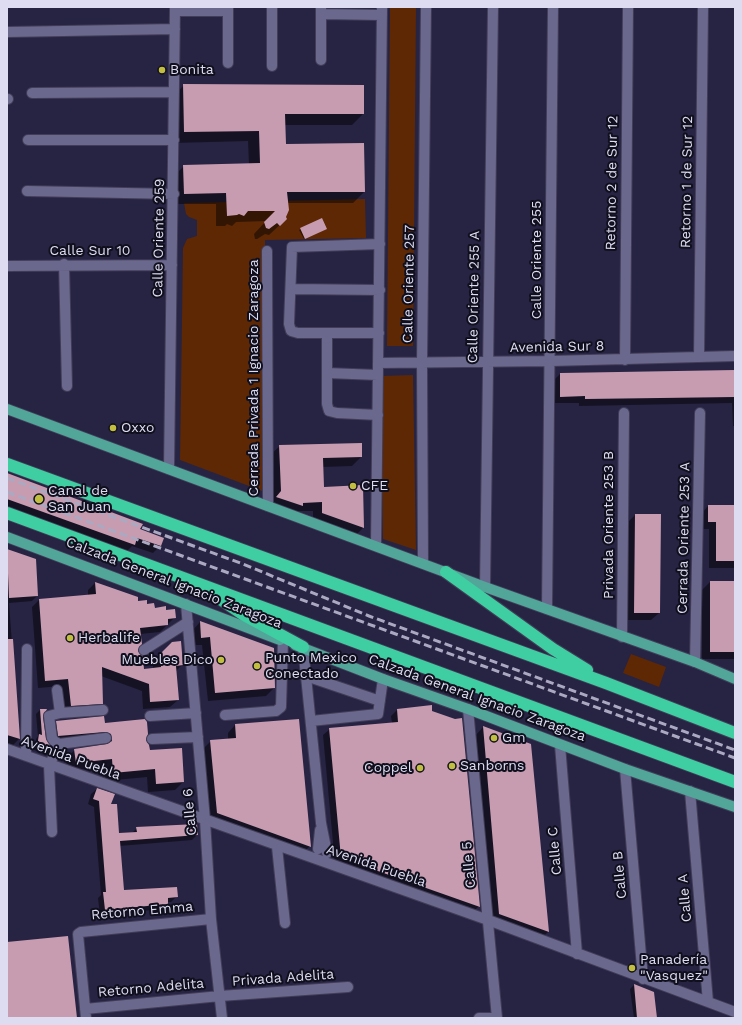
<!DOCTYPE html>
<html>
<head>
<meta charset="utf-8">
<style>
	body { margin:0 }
	#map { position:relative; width:742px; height:1025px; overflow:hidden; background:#272343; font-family:"Work Sans",sans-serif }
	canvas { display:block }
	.frame { position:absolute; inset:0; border:8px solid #dddcf1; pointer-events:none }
</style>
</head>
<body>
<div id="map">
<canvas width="742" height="1025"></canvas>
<div class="frame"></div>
</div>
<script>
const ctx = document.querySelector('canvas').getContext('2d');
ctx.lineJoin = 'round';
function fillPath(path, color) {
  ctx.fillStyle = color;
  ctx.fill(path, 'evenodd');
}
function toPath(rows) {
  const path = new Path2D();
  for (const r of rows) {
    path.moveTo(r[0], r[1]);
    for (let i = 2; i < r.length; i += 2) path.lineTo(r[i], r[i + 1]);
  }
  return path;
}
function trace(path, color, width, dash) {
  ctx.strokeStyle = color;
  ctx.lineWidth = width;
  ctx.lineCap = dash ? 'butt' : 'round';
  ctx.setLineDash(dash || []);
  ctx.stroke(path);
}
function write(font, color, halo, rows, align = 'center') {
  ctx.font = font + ' "Work Sans",sans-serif';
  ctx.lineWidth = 4;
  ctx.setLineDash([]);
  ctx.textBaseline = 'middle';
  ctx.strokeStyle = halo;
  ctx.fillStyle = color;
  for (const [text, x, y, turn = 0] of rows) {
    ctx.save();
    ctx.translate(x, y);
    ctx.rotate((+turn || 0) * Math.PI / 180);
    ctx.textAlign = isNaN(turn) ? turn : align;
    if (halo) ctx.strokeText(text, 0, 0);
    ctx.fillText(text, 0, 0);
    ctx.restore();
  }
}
fillPath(toPath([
	[390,7,416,7,413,346,387,346],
	[365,199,366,238,265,240,265,492,180,460,183,248,187,239,197,236,197,220,189,217,186,214,184,203],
	[413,375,416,550,383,539,381,376],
	[631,654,666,667,659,687,623,673]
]), '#5e2804');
fillPath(toPath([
	[184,85,363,114,352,125,285,125,285,145,364,192,353,203,287,203,286,219,269,235,265,234,257,239,255,239,254,234,266,221,236,222,232,226,227,224,225,226,216,226,216,204,173,204,173,177,184,166,249,164,248,141,173,143,173,97],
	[301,229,324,230,304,239,299,230],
	[735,371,735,426,733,426,732,403,579,406,579,403,554,403,553,381,560,374],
	[280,446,361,457,352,466,322,467,323,488,363,528,355,536,313,521,313,511,297,511,293,515,268,506,271,454],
	[7,474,139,530,163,538,160,546,153,553,132,546,126,552,7,509],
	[708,506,735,506,735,568,709,568,709,529,700,529,701,514],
	[635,515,659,613,651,620,626,620,628,522],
	[7,550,35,559,37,596,32,601,9,603,19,739,12,746,7,744],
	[710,582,735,582,735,659,702,659,702,590],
	[95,583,137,602,165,611,175,617,160,632,140,634,136,651,143,670,153,669,153,662,160,655,182,665,175,672,178,700,170,707,143,709,142,691,101,676,102,703,94,711,64,713,61,686,38,688,32,607,39,600,88,596,88,590],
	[200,622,274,688,266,696,208,701,202,645,194,645,193,630],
	[431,707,479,906,473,912,335,864,323,735,330,729,392,723,391,716,397,710],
	[40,710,45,710,42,717,45,740,49,747,44,754,34,750,36,739,38,736,36,714],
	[57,722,104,724,144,740,149,752,183,782,175,790,148,792,147,777,105,781,104,767,67,771,66,758,75,750,104,746,103,742,50,744,48,730],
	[235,725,310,846,302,854,210,820,203,749,211,741,228,740,228,733],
	[483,727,530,745,548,932,540,939,492,921,476,735],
	[97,789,110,805,118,834,131,834,137,828,197,835,192,840,119,846,123,891,177,896,171,902,167,902,162,909,100,915,98,898,101,895,94,807,88,804,91,794],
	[634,985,653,993,656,1018,634,1018,630,989]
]), '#0007');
fillPath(toPath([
	[183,84,364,85,364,114,285,114,286,144,364,143,365,192,287,192,289,210,286,217,287,219,280,226,277,223,269,229,266,228,264,222,275,211,248,211,244,216,239,214,237,215,227,216,226,193,184,194,183,165,260,163,259,131,184,132],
	[322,218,327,229,305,239,300,228],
	[735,370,735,397,585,399,585,396,560,397,560,373],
	[362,443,362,457,323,458,324,487,363,485,364,528,322,513,322,502,303,503,303,506,276,497,281,491,279,445],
	[7,473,143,524,140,529,164,538,161,546,137,538,135,545,7,499],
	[708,505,735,505,735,561,716,561,716,522,708,522],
	[635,514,661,514,660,613,634,613],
	[7,549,36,559,38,596,9,598],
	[710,581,735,581,735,652,710,652],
	[95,582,138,597,138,601,147,600,147,604,154,603,155,608,166,606,166,610,175,609,176,618,168,619,168,625,140,628,142,644,138,651,143,656,144,669,161,667,160,654,172,642,181,641,183,665,176,666,179,700,150,702,149,684,102,667,103,704,71,706,68,679,45,681,39,599,96,594],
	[200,621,274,648,275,688,215,693,210,637,201,638],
	[7,639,13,639,20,739,7,735],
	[432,705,432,711,455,719,462,718,480,907,341,858,329,728,398,722,397,709],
	[40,709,47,709,43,717,46,739,51,746,49,751,37,747,39,734,42,735],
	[104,716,105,723,145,719,147,722,148,734,146,740,149,745,150,750,182,748,184,782,156,784,155,769,113,773,112,759,76,763,74,749,107,744,112,741,111,734,105,732,58,736,56,721],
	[299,719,311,847,217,813,210,740,236,738,235,724],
	[483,726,531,744,549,932,499,914],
	[97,788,115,794,111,804,117,804,119,833,137,832,136,827,197,824,198,835,120,841,124,890,177,887,178,897,168,898,168,904,105,910,103,892,106,892,99,801,93,799],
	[68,936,77,1018,7,1018,7,942],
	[634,984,654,992,657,1018,637,1018]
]), '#c79cb0');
const minor = toPath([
	[272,7,272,66],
	[175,11,228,11],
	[321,14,382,15],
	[7,32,175,29],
	[321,60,321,8],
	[228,63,228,7],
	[32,93,174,92],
	[7,99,8,99],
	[28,140,174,140],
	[27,191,174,194],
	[267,251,268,506],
	[64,264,67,386],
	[7,266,172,265],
	[291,289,380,290],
	[327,333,327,404,329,411,337,413,378,415],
	[379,333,298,333,291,331,289,324,292,247,380,244],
	[699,357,703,7],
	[625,360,628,7],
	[378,363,551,361,735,356],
	[327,373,378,375],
	[169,469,175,7],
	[376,545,382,7],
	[423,562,422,363,426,7],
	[485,587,493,7],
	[186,604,205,820,211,919,222,1018],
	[547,609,553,7],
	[622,637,624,413],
	[303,647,321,823,327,853],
	[144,650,188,622],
	[695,662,700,413],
	[306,676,380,701],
	[57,690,60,713],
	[468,709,497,1018],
	[225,715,276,711,281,707,283,641],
	[150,716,196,713],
	[311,721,378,714,383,679],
	[152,739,198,737],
	[59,744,106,738],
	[560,745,577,954],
	[7,749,488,920,735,1012],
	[26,756,27,649],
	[625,769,643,979],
	[690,791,708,1002],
	[52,832,49,766,59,744,54,741,52,738,49,716,60,713,103,710],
	[277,847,285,923],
	[318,849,320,830],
	[85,1009,220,996,348,987],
	[86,1018,78,934,81,932,211,919],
	[479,1018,497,1018]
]);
const major = toPath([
	[7,409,485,587,695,662,735,679],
	[7,537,280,640],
	[295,645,383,679,468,709,625,769,735,807]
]);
const highway = toPath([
	[7,464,606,683,735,733],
	[7,513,735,782],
	[446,572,553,649,587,670],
	[207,590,244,615,303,647]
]);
trace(minor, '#413d58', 12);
trace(major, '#413d58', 12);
trace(highway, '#413d58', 14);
trace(minor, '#6b688d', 10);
trace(major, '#51a599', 10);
trace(highway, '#3fcea1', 12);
trace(toPath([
	[7,478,243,564,369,616,735,750],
	[7,492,735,758]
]), '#aba9c1', 3, [8, 4]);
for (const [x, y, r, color] of [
	[162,70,4,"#c1be40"],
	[113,428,4,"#c1be40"],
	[353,486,4,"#c1be40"],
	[39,499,5,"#c1be40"],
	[70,638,4,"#c1be40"],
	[221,660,4,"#c1be40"],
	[257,666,4,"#c1be40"],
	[494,738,4,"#c1be40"],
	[452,766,4,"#c1be40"],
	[420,768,4,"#c1be40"],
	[632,968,4,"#c1be40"]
]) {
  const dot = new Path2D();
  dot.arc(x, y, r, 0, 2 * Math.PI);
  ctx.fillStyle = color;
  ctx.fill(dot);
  trace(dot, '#100f1d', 1.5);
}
write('14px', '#dddcf1', '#100f1d', [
	["Bonita",170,70],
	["Oxxo",121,428],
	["CFE",361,486],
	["Canal de",48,491],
	["San Juan",48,507],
	["Herbalife",78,638],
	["Punto Mexico",265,658],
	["Conectado",265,674],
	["Muebles Dico",213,660,"right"],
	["Gm",502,738],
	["Sanborns",460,766],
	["Coppel",412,768,"right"],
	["Panadería",640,960],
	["\"Vasquez\"",640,976]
], 'left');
write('14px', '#dddcf1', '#100f1d', [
	["Retorno 1 de Sur 12",687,182,-89],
	["Retorno 2 de Sur 12",612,183,-89],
	["Calle Oriente 259",159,238,-89],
	["Calle Sur 10",90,251],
	["Calle Oriente 255",537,260,-90],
	["Calle Oriente 257",409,284,-89],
	["Calle Oriente 255 A",474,297,-89],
	["Avenida Sur 8",557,347,-1],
	["Cerrada Privada 1 Ignacio Zaragoza",254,378,-90],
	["Privada Oriente 253 B",609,525,-90],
	["Cerrada Oriente 253 A",684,538,-89],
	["Calzada General Ignacio Zaragoza",174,583,21],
	["Calzada General Ignacio Zaragoza",477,698,20],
	["Avenida Puebla",71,758,20],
	["Calle 6",190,812,-95],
	["Calle C",555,851,-95],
	["Calle 5",469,865,-95],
	["Avenida Puebla",376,866,19],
	["Calle B",620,875,-95],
	["Calle A",685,898,-95],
	["Retorno Emma",142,911,-5],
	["Privada Adelita",283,978,-4],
	["Retorno Adelita",151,988,-5]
]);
</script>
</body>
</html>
